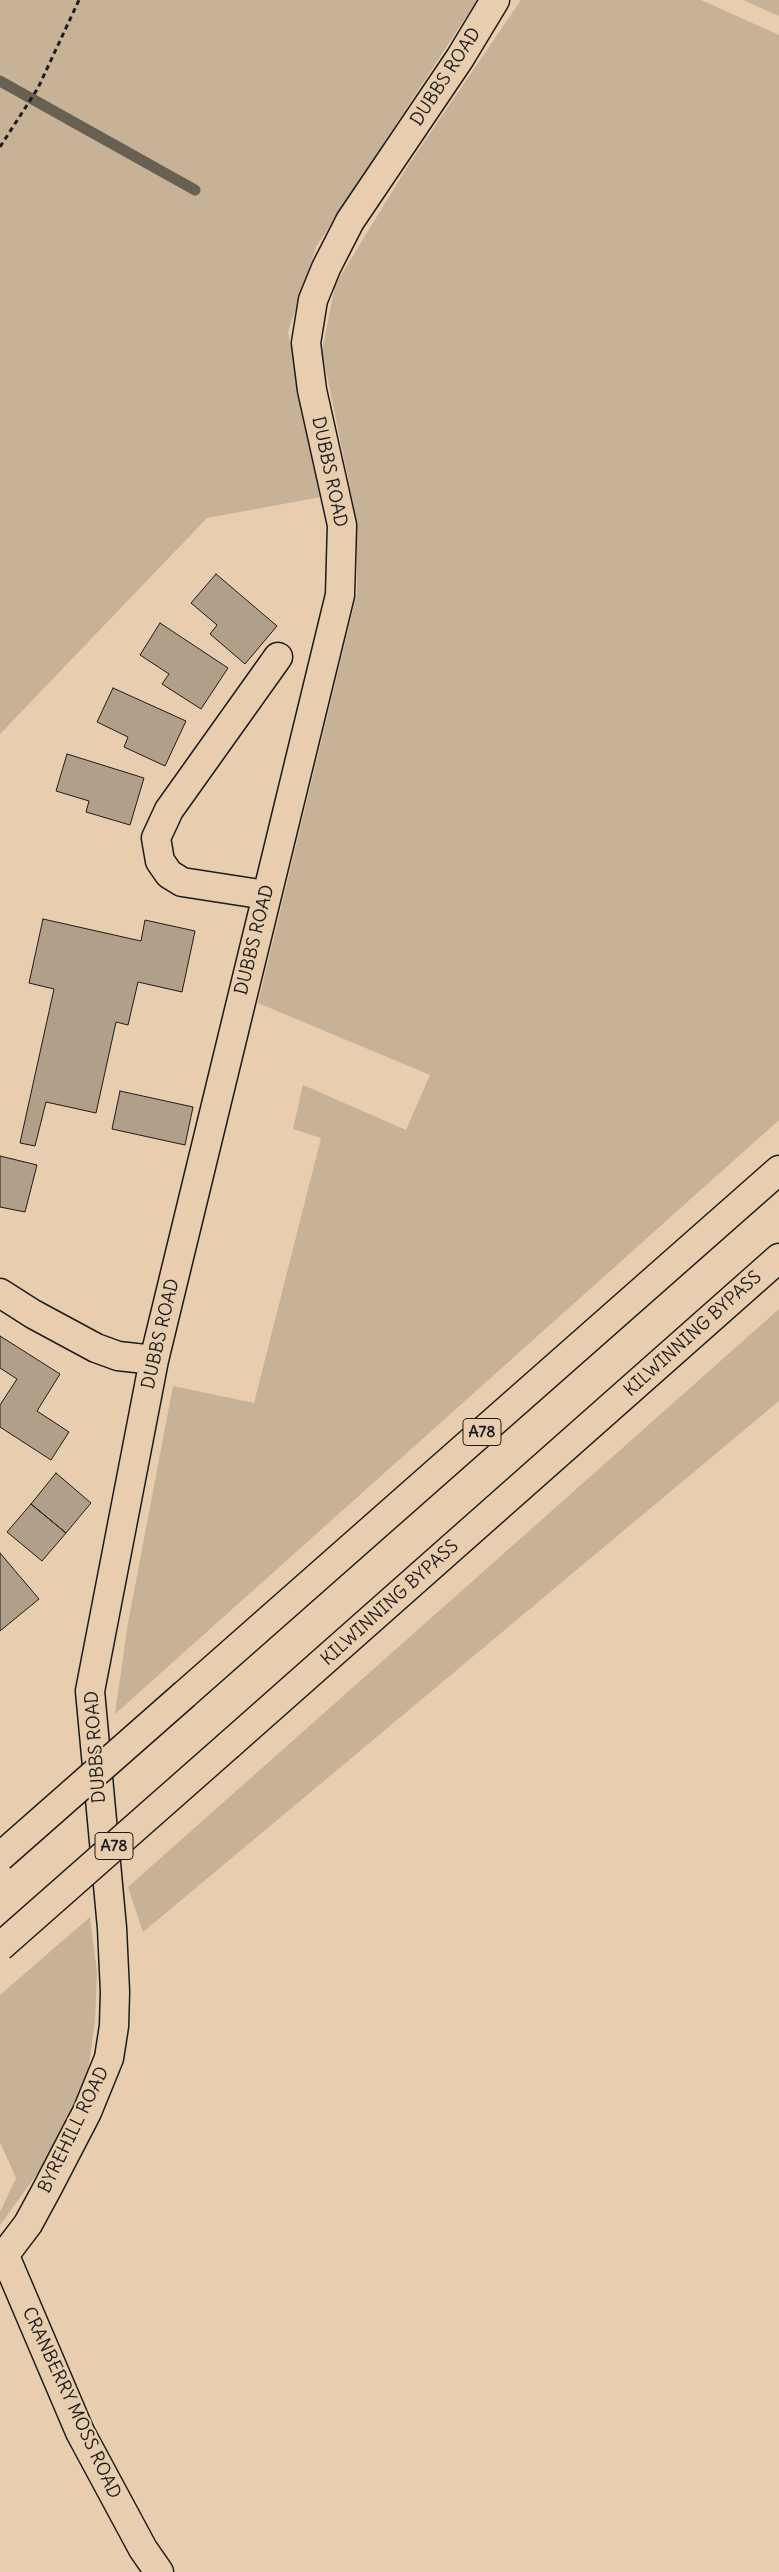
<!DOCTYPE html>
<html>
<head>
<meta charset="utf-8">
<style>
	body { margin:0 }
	canvas { display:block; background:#e8ceaf }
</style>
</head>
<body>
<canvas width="779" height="2572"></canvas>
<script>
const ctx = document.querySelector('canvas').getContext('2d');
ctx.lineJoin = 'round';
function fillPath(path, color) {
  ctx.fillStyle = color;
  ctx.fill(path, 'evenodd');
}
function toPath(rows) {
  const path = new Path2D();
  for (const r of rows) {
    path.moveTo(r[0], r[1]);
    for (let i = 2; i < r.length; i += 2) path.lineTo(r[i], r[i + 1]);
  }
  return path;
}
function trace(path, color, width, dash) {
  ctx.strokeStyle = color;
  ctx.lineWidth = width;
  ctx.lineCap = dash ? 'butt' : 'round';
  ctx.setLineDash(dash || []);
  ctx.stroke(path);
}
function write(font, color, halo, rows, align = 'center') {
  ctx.font = font + ' Delius,sans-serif';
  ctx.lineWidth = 4.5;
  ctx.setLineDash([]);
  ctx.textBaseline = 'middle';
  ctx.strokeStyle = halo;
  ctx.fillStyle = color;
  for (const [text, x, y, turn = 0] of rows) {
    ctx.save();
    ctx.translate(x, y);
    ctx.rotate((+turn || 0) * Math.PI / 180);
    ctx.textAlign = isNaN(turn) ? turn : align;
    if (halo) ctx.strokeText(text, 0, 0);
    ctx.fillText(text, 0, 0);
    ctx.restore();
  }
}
fillPath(toPath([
	[0,0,477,0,316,247,288,332,321,497,207,518,0,734],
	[521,0,701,0,779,35,779,1120,115,1714,128,1623,173,1386,254,1403,321,1138,293,1129,303,1085,406,1130,430,1075,258,1003,357,593,357,522,322,351,335,285,409,164],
	[743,0,779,0,779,16],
	[779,1309,779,1401,143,1932,128,1887],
	[90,1917,97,1972,95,2022,86,2085,45,2163,0,2225,0,2212,16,2178,0,2142,0,1995]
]), '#c7b197');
trace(toPath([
	[0,81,195,190]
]), '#696054', 11);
const building = toPath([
	[216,574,277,626,245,664,210,634,217,625,191,603,216,574],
	[160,623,228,668,201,709,162,684,169,674,140,655,160,623],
	[113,688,186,721,165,766,124,747,128,737,97,722,113,688],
	[67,754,144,778,130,825,86,812,89,801,56,791,67,754],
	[43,919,141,941,145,920,195,931,182,992,138,982,128,1025,116,1022,96,1113,46,1102,35,1146,20,1143,54,989,29,983,43,919],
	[120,1091,193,1107,185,1145,112,1129,120,1091],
	[0,1156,37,1165,25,1212,0,1207,0,1156],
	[0,1336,60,1374,37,1411,69,1432,51,1460,0,1427,0,1405,17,1379,0,1368,0,1336],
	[56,1473,91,1503,66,1533,31,1504,56,1473],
	[31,1504,66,1533,42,1561,7,1532,31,1504],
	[0,1553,39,1599,0,1631,0,1553]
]);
fillPath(building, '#b29f89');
trace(building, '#1c1c1c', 1);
const minor = toPath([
	[266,895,182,882,169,874,160,861,156,838,169,810,278,657],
	[0,1293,33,1314,96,1348,118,1356,154,1360],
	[5,2256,80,2432,143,2549,159,2572],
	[0,2261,28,2224,47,2189,87,2112,109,2058,114,2026,115,1992,112,1928,90,1691,154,1360,340,595,342,525,312,390,306,343,313,300,326,268,350,221,460,58,495,0]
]);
const highway = toPath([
	[185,1694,779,1170],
	[229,1745,779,1258]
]);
trace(minor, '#1c1c1c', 31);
trace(highway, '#1c1c1c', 31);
trace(toPath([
	[0,147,38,88,79,0]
]), '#1c1c1c', 3, [5, 4]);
trace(minor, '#e8ceaf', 28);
trace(highway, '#e8ceaf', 28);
const highwayBridge = toPath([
	[0,1857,185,1694],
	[0,1947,229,1745]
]);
trace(highwayBridge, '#1c1c1c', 31, []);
trace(highwayBridge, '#e8ceaf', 28);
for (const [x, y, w] of [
	[482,1432,38],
	[114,1846,38]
]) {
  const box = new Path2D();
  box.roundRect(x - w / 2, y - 13.5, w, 27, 4);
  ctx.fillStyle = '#e8ceaf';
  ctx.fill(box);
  trace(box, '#1c1c1c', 1);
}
write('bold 16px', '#1c1c1c', null, [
	["A78",482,1432],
	["A78",114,1846]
]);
write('18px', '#1c1c1c', '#e8ceaf', [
	["DUBBS ROAD",446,77,-57],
	["DUBBS ROAD",329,472,78],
	["DUBBS ROAD",255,940,-76],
	["DUBBS ROAD",161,1334,-77],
	["KILWINNING BYPASS",693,1334,-42],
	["KILWINNING BYPASS",390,1603,-42],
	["DUBBS ROAD",96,1747,-94],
	["BYREHILL ROAD",74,2130,-64],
	["CRANBERRY MOSS ROAD",71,2403,65]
]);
</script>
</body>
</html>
